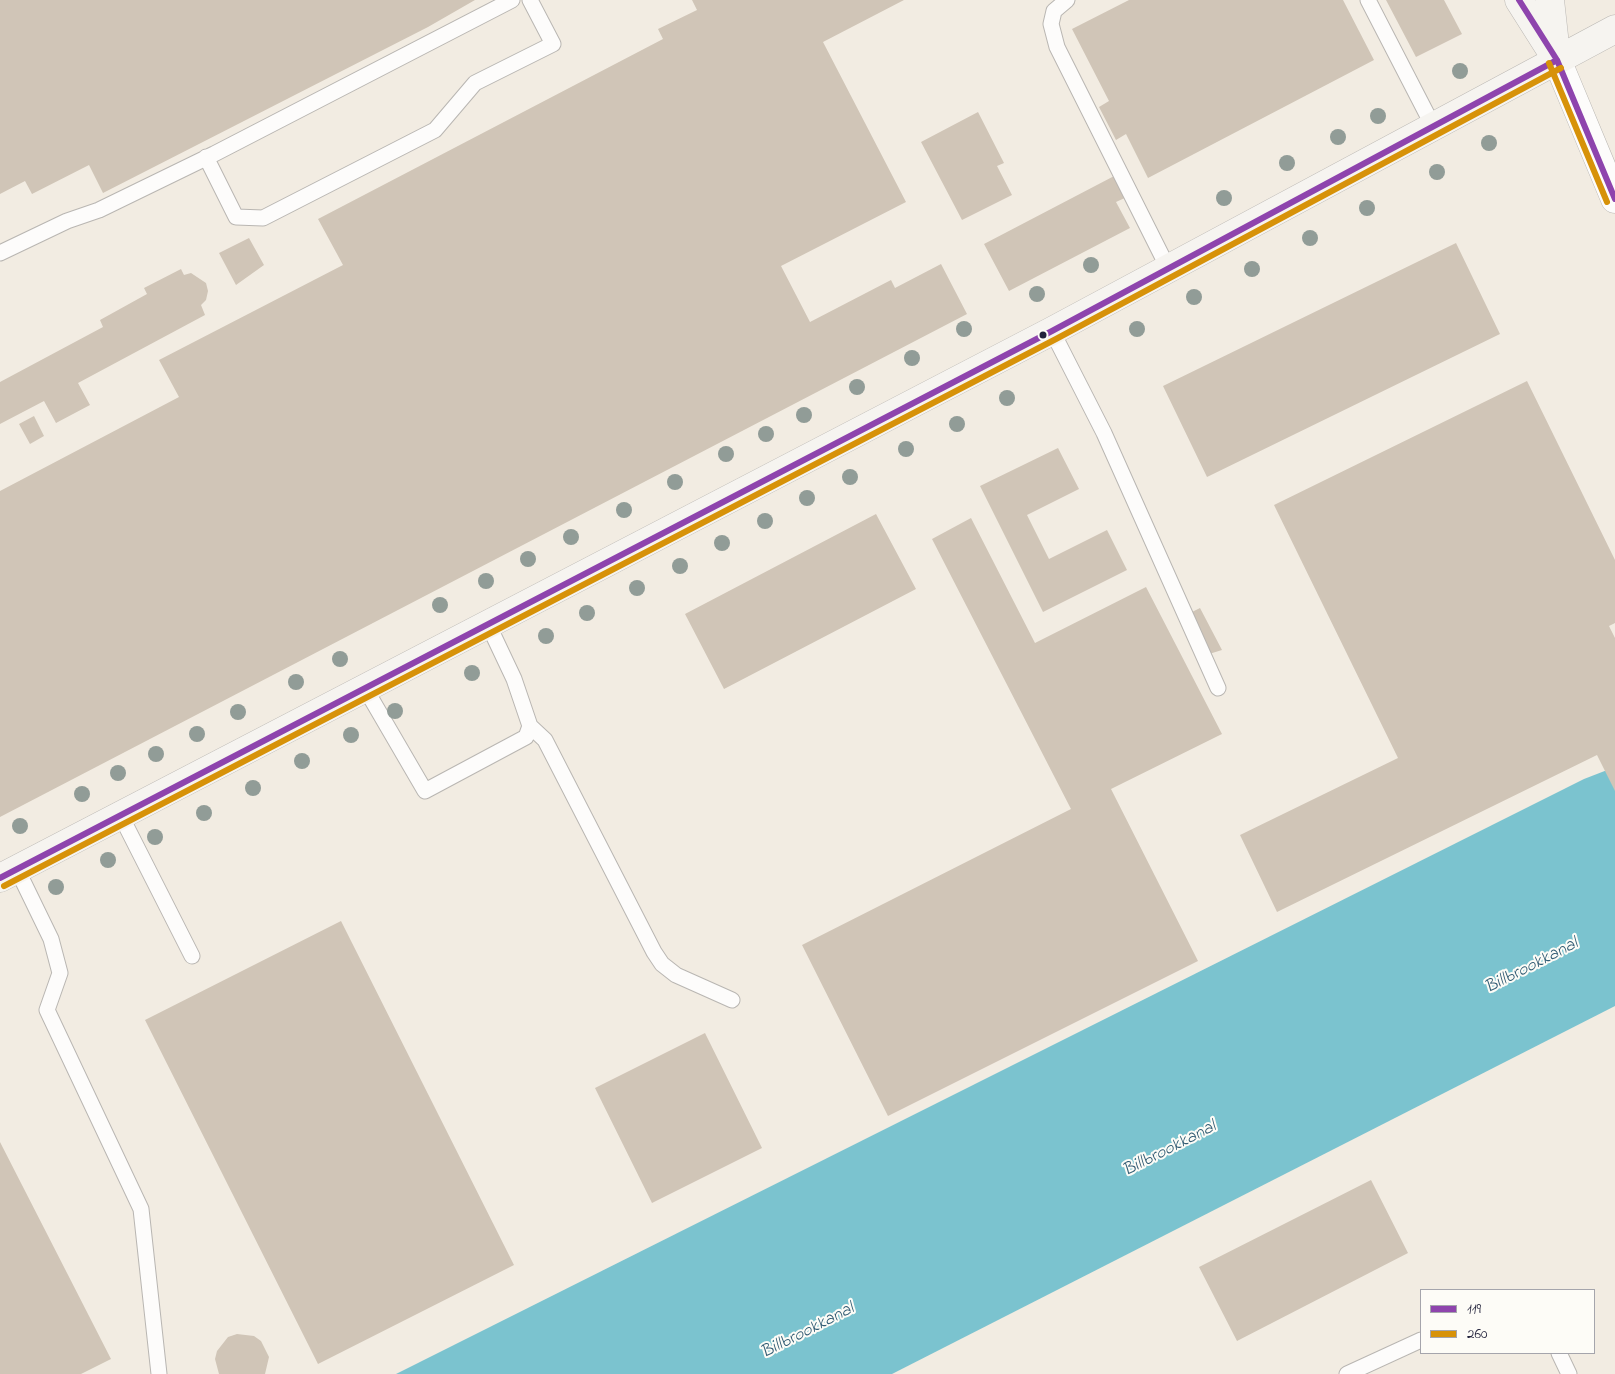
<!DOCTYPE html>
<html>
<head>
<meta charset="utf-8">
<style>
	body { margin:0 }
	#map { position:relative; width:1615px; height:1374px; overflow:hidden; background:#f2ece2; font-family:"Indie Flower",sans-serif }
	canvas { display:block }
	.legend { position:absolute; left:1420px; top:1289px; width:175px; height:65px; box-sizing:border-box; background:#fdfcf7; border:1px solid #a5a5ac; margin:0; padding:6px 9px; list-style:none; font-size:15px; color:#22223b }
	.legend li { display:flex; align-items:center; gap:10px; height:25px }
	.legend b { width:25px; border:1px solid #a5a5ac }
</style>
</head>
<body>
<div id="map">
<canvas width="1615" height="1374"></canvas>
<ul class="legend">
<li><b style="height:6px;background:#8e44ad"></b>119</li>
<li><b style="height:6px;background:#d79209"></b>260</li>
</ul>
</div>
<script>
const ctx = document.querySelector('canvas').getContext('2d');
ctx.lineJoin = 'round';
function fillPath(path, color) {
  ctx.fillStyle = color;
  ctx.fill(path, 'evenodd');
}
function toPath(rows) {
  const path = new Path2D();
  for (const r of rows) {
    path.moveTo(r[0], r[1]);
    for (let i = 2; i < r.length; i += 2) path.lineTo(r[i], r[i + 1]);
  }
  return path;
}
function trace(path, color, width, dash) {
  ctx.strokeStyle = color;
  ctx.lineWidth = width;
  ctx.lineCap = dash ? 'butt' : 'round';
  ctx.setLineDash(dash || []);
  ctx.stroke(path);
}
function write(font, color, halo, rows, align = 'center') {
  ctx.font = font + ' "Indie Flower",sans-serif';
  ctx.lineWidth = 4;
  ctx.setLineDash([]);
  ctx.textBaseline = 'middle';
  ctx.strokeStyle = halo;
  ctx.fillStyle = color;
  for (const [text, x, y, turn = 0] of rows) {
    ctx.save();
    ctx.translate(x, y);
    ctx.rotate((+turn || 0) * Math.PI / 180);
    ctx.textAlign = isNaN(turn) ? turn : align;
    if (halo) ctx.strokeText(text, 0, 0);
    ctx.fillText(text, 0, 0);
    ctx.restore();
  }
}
fillPath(toPath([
	[1615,767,1615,1006,892,1374,396,1374,1584,779]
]), '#7bc3cf');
fillPath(toPath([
	[0,0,475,0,428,27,103,193,89,165,32,194,25,181,0,194],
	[692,0,904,0,823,42,906,202,781,266,810,322,891,280,895,288,941,264,967,314,0,817,0,491,179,397,159,360,343,265,318,219,663,39,658,29,697,10],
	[1129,0,1343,0,1374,60,1148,178,1126,134,1116,140,1099,107,1109,101,1072,29],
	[1386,0,1444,0,1462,34,1416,57],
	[978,112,1004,163,997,166,1012,195,962,220,921,142],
	[1118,174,1129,196,1116,202,1130,228,1009,291,984,244],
	[249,238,264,265,236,285,219,253],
	[1456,243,1500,334,1207,477,1163,386],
	[181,269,184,275,191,273,206,283,208,291,206,300,201,305,205,315,78,383,90,405,56,423,44,401,0,424,0,382,103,327,100,320,147,294,144,288],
	[1527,381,1615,560,1615,623,1609,626,1615,638,1615,791,1597,755,1277,912,1240,835,1398,758,1274,505],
	[34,416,44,436,30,444,19,424],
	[1058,448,1079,489,1027,515,1049,559,1107,530,1127,570,1043,612,980,486],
	[876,514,916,589,724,689,685,614],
	[971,518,1035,643,1146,587,1222,734,1111,789,1198,961,888,1116,802,945,1071,809,932,539],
	[1200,608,1222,650,1209,654,1190,613],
	[341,921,514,1265,318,1364,145,1020],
	[705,1033,762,1148,652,1203,595,1088],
	[0,1142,111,1359,81,1374,0,1374],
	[1371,1180,1408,1253,1237,1341,1199,1267],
	[237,1334,254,1336,261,1341,269,1357,265,1374,219,1374,215,1359,217,1351,228,1337]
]), '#d0c5b7');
const service = toPath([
	[1067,0,1054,11,1051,24,1057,47,1169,270],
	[1368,0,1433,126],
	[206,157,236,217,263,218,435,130,475,83,553,44,530,0],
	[0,253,67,221,99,210,214,154,512,0],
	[1052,331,1104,433,1218,688],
	[365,688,425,791,526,737,530,726,514,679,488,624],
	[530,726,545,740,654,952,662,964,676,975,732,1000],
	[121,816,192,956],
	[17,869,51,939,60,973,47,1010,141,1209,159,1374],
	[1559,1353,1569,1374],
	[1347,1374,1421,1340]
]);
const tertiary = toPath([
	[1557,60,1615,199]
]);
const secondary = toPath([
	[1519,0,1557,60],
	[1550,0,1556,54],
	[0,878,1052,331,1615,29]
]);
trace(service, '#b9b6b2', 17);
trace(tertiary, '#b9b6b2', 29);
trace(secondary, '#b9b6b2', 29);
trace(service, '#fdfcfb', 15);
trace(tertiary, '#fdfcfb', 28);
trace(secondary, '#f6f4f0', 28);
trace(toPath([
	[1519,0,1557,60,1615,199],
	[0,878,1052,331,1557,60]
]), '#8e44ad', 6);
trace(toPath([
	[1549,63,1607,202],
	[4,886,1056,339,1561,68]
]), '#d79209', 6);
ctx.fillStyle = '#919c97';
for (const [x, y] of [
	[1460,71],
	[1378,116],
	[1338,137],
	[1489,143],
	[1287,163],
	[1437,172],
	[1224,198],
	[1367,208],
	[1310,238],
	[1091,265],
	[1252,269],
	[1037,294],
	[1194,297],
	[964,329],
	[1137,329],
	[912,358],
	[857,387],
	[1007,398],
	[804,415],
	[957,424],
	[766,434],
	[906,449],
	[726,454],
	[850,477],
	[675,482],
	[807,498],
	[624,510],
	[765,521],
	[571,537],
	[722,543],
	[528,559],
	[680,566],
	[486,581],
	[637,588],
	[440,605],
	[587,613],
	[546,636],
	[340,659],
	[472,673],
	[296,682],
	[395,711],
	[238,712],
	[197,734],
	[351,735],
	[156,754],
	[302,761],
	[118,773],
	[253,788],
	[82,794],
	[204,813],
	[20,826],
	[155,837],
	[108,860],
	[56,887]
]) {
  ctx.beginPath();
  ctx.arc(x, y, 8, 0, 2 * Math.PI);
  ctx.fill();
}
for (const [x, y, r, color] of [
	[1043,335,4.5,"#22223b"]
]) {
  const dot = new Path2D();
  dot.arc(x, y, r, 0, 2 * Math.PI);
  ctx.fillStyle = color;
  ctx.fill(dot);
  trace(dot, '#fdfcf7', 2);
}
write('italic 18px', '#315b73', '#fdfcf7', [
	["Billbrookkanal",1532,967,-27],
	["Billbrookkanal",1170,1150,-27],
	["Billbrookkanal",808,1332,-27]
]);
</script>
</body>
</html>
